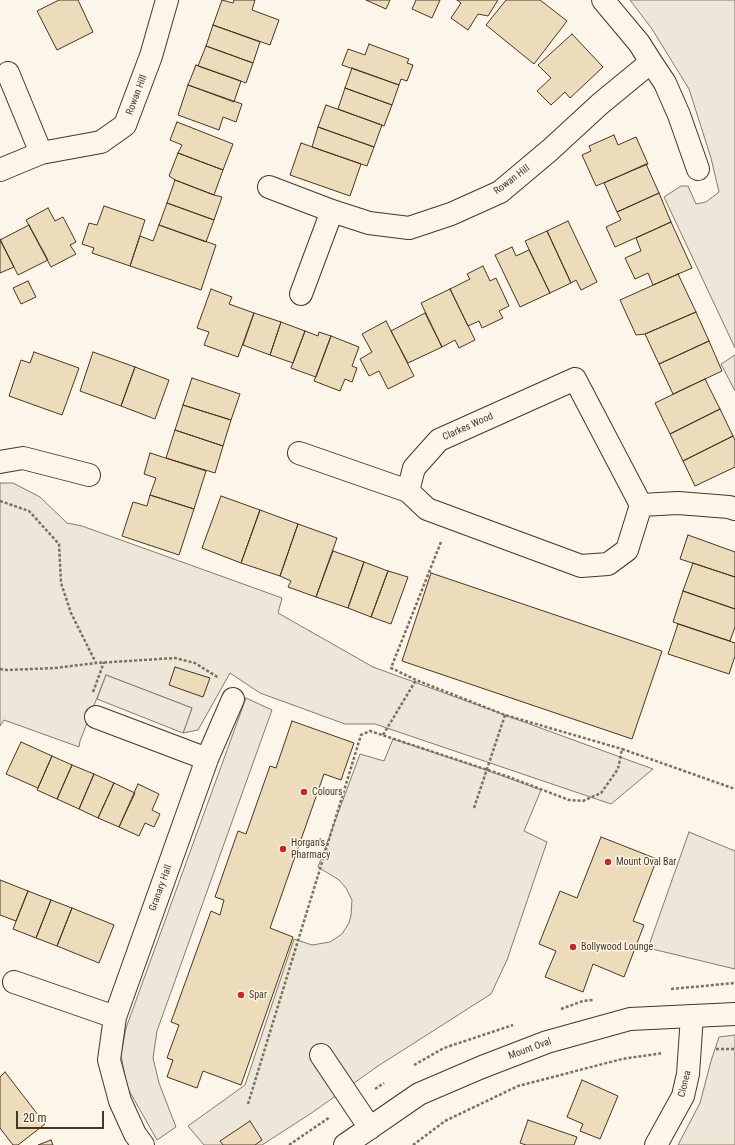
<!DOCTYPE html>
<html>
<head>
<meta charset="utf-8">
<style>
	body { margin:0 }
	#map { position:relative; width:735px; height:1145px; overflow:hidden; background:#fbf6e9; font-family:"Roboto Condensed",sans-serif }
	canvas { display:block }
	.scale { position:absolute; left:16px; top:1111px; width:88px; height:18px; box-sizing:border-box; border:2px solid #4a3520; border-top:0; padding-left:5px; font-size:12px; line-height:14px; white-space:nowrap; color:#4a3520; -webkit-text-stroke:3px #fbf6e9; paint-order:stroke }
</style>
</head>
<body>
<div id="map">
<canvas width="735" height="1145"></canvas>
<div class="scale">20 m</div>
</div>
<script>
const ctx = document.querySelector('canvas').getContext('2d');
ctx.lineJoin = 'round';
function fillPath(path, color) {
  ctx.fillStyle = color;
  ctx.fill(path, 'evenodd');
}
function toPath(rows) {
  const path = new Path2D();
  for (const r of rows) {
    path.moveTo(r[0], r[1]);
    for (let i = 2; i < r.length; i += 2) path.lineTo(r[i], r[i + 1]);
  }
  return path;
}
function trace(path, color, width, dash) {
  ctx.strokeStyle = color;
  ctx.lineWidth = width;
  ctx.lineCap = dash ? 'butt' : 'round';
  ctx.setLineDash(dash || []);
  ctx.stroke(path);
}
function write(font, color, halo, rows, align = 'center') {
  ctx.font = font + ' "Roboto Condensed",sans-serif';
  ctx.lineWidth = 3;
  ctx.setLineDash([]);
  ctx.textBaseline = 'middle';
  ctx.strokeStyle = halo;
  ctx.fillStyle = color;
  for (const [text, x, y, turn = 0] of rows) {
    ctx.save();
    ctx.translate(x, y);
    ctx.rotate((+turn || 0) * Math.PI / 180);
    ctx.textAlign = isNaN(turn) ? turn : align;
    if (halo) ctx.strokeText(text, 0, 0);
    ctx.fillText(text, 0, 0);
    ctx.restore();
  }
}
const green = toPath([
	[630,0,735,0,735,348,664,197,681,186,688,186,696,204,706,202,719,192,711,158,689,89,652,29,630,0],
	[735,355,735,391,721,364,735,355],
	[0,483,13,483,40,497,67,523,82,526,282,598,278,613,373,667,653,769,611,804,375,724,345,724,260,693,230,673,198,730,183,733,192,708,106,675,80,741,79,747,4,720,0,726,0,483],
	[735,1035,735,1145,678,1145,700,1103,711,1061,719,1037,735,1035]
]);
fillPath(green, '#ede6d9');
trace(green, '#887966', 1);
const parking = toPath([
	[106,675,192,708,183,733,97,699,106,675],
	[246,698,272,710,157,1031,153,1058,159,1083,176,1127,157,1140,127,1087,121,1055,126,1028,246,698],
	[393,739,486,770,541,790,524,831,547,842,507,960,491,994,378,1066,313,1112,262,1145,204,1145,188,1126,245,1085,294,939,312,945,330,942,342,934,349,923,351,915,352,900,346,888,339,880,318,867,360,754,384,761,393,739],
	[689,832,735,851,735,969,648,948,689,832]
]);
fillPath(parking, '#ede7d9');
trace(parking, '#887966', 1);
const building = toPath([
	[59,0,78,0,93,32,57,50,37,11,59,0],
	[222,0,233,3,234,0,255,0,252,10,279,20,270,45,213,25,222,0],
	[366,0,390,0,386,9,366,0],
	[416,0,440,0,432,18,412,9,416,0],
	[457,0,498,0,488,16,478,14,468,30,451,18,461,3,457,0],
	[506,0,540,0,567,21,534,64,486,25,506,0],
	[213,25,260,42,253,63,206,46,213,25],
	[572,34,603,67,570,98,565,92,551,105,537,91,551,78,538,65,572,34],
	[369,44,409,59,407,63,413,65,407,81,401,79,399,85,342,65,348,49,365,55,369,44],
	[206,46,253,63,246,83,198,66,206,46],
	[196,65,241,81,234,102,188,85,196,65],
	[352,68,399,85,392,105,345,88,352,68],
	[188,85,242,104,236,122,223,117,219,130,178,115,188,85],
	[345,88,392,105,384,126,338,109,345,88],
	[326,105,382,125,374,147,318,127,326,105],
	[177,122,233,144,223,170,178,153,182,145,170,140,177,122],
	[318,127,374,147,367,166,312,147,318,127],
	[614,135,618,145,636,137,648,164,596,186,582,155,591,151,589,146,614,135],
	[301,143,361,164,350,196,290,175,301,143],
	[178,153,223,170,214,195,175,180,169,176,178,153],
	[646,164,659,193,617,212,604,183,646,164],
	[175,180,214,195,222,197,214,220,167,203,175,180],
	[659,193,671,222,615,247,606,227,621,220,617,212,659,193],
	[167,203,214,220,206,242,159,225,167,203],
	[104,206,145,220,130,266,92,253,94,248,82,244,89,223,97,225,104,206],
	[48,208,55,221,63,217,76,242,70,245,76,254,51,267,26,220,48,208],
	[568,221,597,282,581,290,576,280,571,283,547,231,568,221],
	[671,222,692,268,653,285,648,273,635,279,625,258,641,251,636,238,671,222],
	[29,225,48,260,18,275,0,240,29,225],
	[159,225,216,245,201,290,130,266,140,236,153,241,159,225],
	[547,231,571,283,550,293,525,241,547,231],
	[0,239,14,267,0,273,0,239],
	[512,247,516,256,529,250,550,293,520,307,495,255,512,247],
	[483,266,490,281,496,278,509,306,499,311,503,318,482,328,479,321,468,326,450,289,470,279,467,274,483,266],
	[678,274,696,312,645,334,636,335,620,300,678,274],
	[28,281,36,297,21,304,13,288,28,281],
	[211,289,232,297,229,304,254,313,238,357,204,345,209,332,197,328,211,289],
	[450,289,475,340,459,348,455,340,442,347,421,303,450,289],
	[696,312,709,341,659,364,645,334,696,312],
	[254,313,281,322,270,355,243,345,254,313],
	[425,313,442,347,408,363,391,331,425,313],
	[386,321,414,376,388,389,379,371,369,376,360,359,372,352,362,334,386,321],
	[281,322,305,331,293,363,270,355,281,322],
	[305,331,318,336,319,332,331,336,316,377,291,368,305,331],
	[331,336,359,347,352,366,357,368,352,382,345,379,340,391,314,381,331,336],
	[709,341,722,371,673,394,659,364,709,341],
	[34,352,79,368,62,415,9,396,21,360,30,363,34,352],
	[93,352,135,367,121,406,80,391,93,352],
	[135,367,169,380,155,419,121,406,135,367],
	[192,378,240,394,231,420,183,405,192,378],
	[705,379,720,409,670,434,655,403,705,379],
	[183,405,231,420,223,446,175,430,183,405],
	[720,409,733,436,683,461,670,434,720,409],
	[175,430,223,446,215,473,166,458,175,430],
	[733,436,735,440,735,467,695,486,683,461,733,436],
	[150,453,206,471,194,509,150,495,156,478,144,474,150,453],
	[150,495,194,509,179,555,122,536,133,502,147,506,150,495],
	[221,496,260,510,241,563,202,548,221,496],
	[260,510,298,524,280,576,241,563,260,510],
	[298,524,337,538,316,597,288,587,291,581,280,576,298,524],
	[688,535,735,552,735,577,680,559,688,535],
	[333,551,364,562,348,608,316,597,333,551],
	[364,562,388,571,371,617,348,608,364,562],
	[693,563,735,577,735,609,683,591,693,563],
	[388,571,408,577,391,624,371,617,388,571],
	[431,573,662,651,632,739,402,661,431,573],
	[683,591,735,609,735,627,730,641,673,622,683,591],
	[678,624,735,643,735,656,729,674,668,654,678,624],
	[175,667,210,678,203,697,169,685,175,667],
	[292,721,354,743,341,780,324,774,270,928,293,937,241,1085,203,1071,197,1088,167,1077,173,1060,167,1058,179,1025,171,1022,211,911,220,915,224,900,215,897,238,831,246,834,270,766,276,768,292,721],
	[21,742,52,756,38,788,6,774,21,742],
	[52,756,72,765,57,799,37,790,52,756],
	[72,765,94,774,79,809,57,799,72,765],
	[94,774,114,783,98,818,79,809,94,774],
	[114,783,135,793,119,827,98,818,114,783],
	[138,784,159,794,152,810,160,814,154,827,145,823,139,836,119,827,138,784],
	[601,837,657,859,633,921,644,925,624,977,593,964,583,992,545,977,556,951,539,944,560,891,577,898,601,837],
	[0,880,28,891,16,921,0,915,0,880],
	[28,891,51,900,36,938,13,929,28,891],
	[51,900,72,908,57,946,36,938,51,900],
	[72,908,114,925,99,963,57,946,72,908],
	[5,1072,45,1124,18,1145,13,1145,0,1128,0,1077,5,1072],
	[582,1080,618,1096,600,1139,580,1131,583,1124,567,1117,582,1080],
	[528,1120,577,1137,574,1145,526,1145,520,1143,528,1120],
	[250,1121,262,1140,255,1145,223,1145,220,1141,250,1121],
	[51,1140,53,1145,38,1145,51,1140]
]);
fillPath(building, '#ecdcbc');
trace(building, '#4a3520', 1);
const minor = toPath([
	[651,62,665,83,679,115,698,169],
	[41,153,101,142,125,125,151,56,167,0],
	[0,170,41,153,8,73],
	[269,187,332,211,369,223,409,228,451,214,500,192,550,150,600,104,651,62,639,43,603,0],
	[301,294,332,211],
	[575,379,641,505,627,550,608,564,581,566,427,509,408,491,414,468,439,440,575,379],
	[299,453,408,491],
	[0,462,23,458,89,475],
	[641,505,678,503,729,507,735,509],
	[96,717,207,759],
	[14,982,115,1017],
	[321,1055,370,1128],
	[143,1145,135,1134,120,1101,109,1060,115,1017,207,759,233,699],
	[656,1145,683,1096,688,1074,692,1016]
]);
const tertiary = toPath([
	[345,1145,419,1094,482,1067,547,1042,630,1019,735,1014]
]);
trace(minor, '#4a3520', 24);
trace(tertiary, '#4a3520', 24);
trace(toPath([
	[0,501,29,511,59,544,61,583,71,613,96,663,175,658,195,663,219,678],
	[441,542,391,668,416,680,505,715,622,749],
	[0,669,7,670,55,668,96,663],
	[93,692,104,662],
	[383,735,416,680],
	[474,808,505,715],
	[671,989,735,983],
	[561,1009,583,1001,593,1000],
	[716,1049,735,1049],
	[414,1065,444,1048,513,1025],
	[375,1089,384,1083],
	[248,1104,361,735,370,731,509,777,569,800,583,801,601,793,618,769,622,749,735,789],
	[289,1145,330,1117],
	[413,1145,445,1121,518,1086,622,1059,663,1053]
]), '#7f6f5c', 2.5, [3, 2]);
trace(minor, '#fbf6e9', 22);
trace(tertiary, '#fbf6e9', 22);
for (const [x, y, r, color] of [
	[304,792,4,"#c62828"],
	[283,849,4,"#c62828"],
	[608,862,4,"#c62828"],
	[573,947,4,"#c62828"],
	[241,995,4,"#c62828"]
]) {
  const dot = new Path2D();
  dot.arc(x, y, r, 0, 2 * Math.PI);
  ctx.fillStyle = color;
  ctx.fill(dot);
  trace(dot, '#fbf6e9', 1.5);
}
write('10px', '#4a3520', '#fbf6e9', [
	["Rowan Hill",137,95,-69],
	["Rowan Hill",512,180,-37],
	["Clarkes Wood",468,427,-24],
	["Granary Hall",161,888,-70],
	["Mount Oval",530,1049,-20],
	["Clonea",685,1084,-77]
]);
write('10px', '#4a3520', '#fbf6e9', [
	["Colours",312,792],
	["Horgan's",291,843],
	["Pharmacy",291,855],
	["Mount Oval Bar",616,862],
	["Bollywood Lounge",581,947],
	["Spar",249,995]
], 'left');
</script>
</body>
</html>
